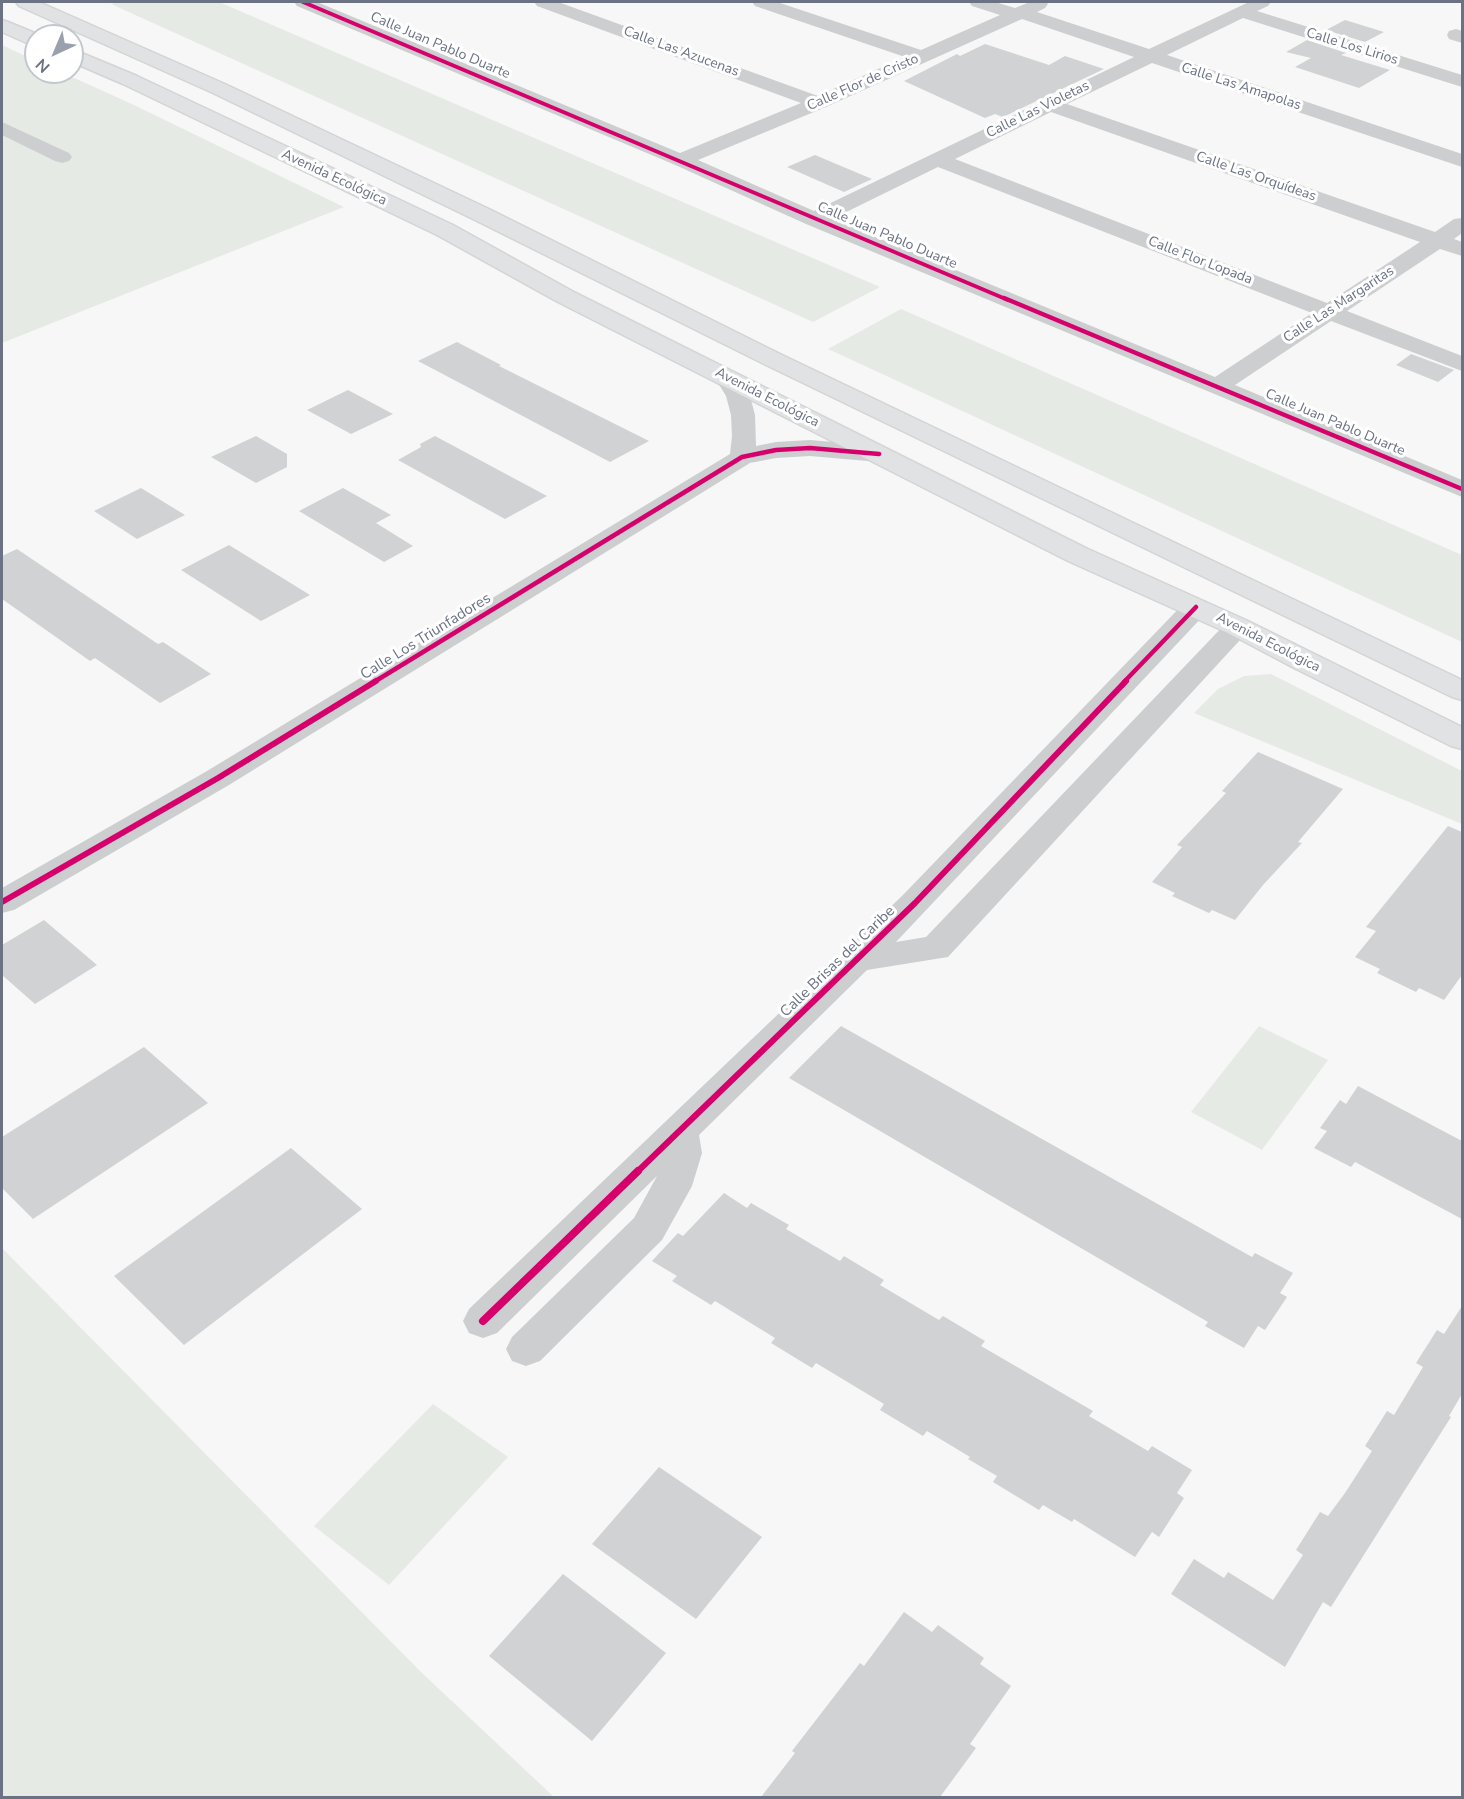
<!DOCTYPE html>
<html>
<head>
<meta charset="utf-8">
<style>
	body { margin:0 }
	#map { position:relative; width:1464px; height:1799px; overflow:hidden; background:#f7f7f7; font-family:"Nunito Sans",sans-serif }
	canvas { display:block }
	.frame { position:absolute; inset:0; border:3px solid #6a7284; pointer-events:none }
	.north { position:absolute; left:24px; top:24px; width:60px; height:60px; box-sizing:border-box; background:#fff; border:2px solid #c3c7ce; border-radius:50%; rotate:224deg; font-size:16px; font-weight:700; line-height:24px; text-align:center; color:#6a7284 }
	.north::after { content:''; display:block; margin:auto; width:21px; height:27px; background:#9ba1ac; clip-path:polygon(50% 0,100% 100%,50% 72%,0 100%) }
</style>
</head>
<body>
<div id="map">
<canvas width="1464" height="1799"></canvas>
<div class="frame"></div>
<div class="north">N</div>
</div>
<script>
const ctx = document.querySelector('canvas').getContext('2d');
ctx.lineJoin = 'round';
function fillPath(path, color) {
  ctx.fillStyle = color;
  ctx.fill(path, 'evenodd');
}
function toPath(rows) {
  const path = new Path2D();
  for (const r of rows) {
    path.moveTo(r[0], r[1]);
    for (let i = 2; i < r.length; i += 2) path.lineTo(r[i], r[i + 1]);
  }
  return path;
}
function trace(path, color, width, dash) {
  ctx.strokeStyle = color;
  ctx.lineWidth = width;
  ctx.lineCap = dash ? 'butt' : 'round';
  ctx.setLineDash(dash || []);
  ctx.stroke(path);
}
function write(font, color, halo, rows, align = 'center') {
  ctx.font = font + ' "Nunito Sans",sans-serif';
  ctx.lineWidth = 6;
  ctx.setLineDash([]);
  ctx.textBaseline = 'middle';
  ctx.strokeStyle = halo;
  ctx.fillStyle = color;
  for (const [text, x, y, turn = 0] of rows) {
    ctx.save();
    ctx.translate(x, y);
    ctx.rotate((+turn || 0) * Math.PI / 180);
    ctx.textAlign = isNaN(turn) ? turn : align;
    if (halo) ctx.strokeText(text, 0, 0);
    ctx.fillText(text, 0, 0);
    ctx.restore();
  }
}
fillPath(toPath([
	[118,2,219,2,880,287,813,322,111,4],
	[2,45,36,61,36,72,61,72,134,105,344,207,2,343],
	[901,309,1462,555,1462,642,828,349],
	[1271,674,1462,771,1462,824,1194,713,1218,689,1244,676],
	[1259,1026,1328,1060,1262,1150,1191,1112],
	[2,1248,421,1672,554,1797,2,1797],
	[433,1404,508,1457,389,1585,314,1526]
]), '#e6eae5');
fillPath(toPath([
	[1345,20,1384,32,1365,42,1326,30],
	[1307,40,1346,53,1341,55,1390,70,1359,88,1295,67,1311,58,1286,52],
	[985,44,1049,65,1065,56,1104,69,1003,117,995,114,985,118,904,81,957,54,960,56],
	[815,155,872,179,844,192,787,167],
	[457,342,501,365,499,366,649,441,610,462,418,361],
	[1411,354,1454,370,1438,382,1396,365],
	[348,390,393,414,351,434,307,410],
	[256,436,287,454,287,467,256,483,211,457],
	[435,436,547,496,505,519,398,460,421,447,420,444],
	[141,488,185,515,137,539,94,511],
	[343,488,391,515,376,523,413,546,384,562,299,511],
	[229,545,310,595,261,621,181,570],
	[17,549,158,644,163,642,211,674,160,703,95,658,90,661,2,599,2,556],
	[1258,752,1343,789,1298,842,1302,843,1263,885,1235,920,1212,910,1209,913,1172,896,1175,893,1152,882,1182,847,1177,845,1226,793,1222,791],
	[1448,826,1462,832,1462,975,1444,1000,1419,988,1416,992,1377,973,1380,969,1355,957,1376,931,1366,927],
	[44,920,97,965,35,1004,2,975,2,945],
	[841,1026,1252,1257,1255,1253,1293,1273,1280,1293,1287,1297,1265,1330,1258,1326,1244,1348,1205,1326,1208,1322,789,1078],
	[144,1047,208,1103,33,1219,2,1188,2,1137],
	[1358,1086,1462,1141,1462,1219,1355,1162,1351,1167,1314,1148,1327,1131,1320,1128,1340,1100,1346,1104],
	[291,1148,362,1209,184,1345,114,1276],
	[724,1193,747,1208,751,1203,789,1225,786,1229,840,1261,844,1256,884,1280,880,1285,939,1320,943,1316,985,1341,981,1346,1093,1411,1089,1416,1148,1451,1152,1446,1192,1470,1177,1493,1184,1498,1159,1537,1152,1532,1135,1557,1074,1519,1072,1522,1043,1505,1039,1510,993,1482,997,1476,968,1459,970,1457,927,1431,923,1436,880,1410,884,1404,816,1363,812,1368,771,1343,775,1338,715,1301,711,1305,672,1281,677,1276,652,1261,678,1233,683,1236],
	[1462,1306,1462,1394,1449,1416,1451,1417,1331,1607,1323,1602,1285,1667,1171,1594,1194,1559,1224,1578,1228,1572,1273,1600,1303,1555,1296,1550,1320,1512,1328,1516,1345,1493,1372,1451,1365,1446,1387,1411,1394,1415,1423,1367,1416,1363,1437,1330,1444,1334],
	[659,1467,762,1537,696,1619,592,1544],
	[563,1574,666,1653,592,1741,489,1656],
	[904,1612,932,1632,938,1625,984,1658,980,1664,1011,1686,970,1744,976,1748,940,1797,761,1797,795,1753,792,1751,860,1663,864,1666]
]), '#d1d2d3');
const major = toPath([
	[16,2,39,2,227,85,491,210,780,354,1462,680,1462,700,1452,697,764,364,475,220,213,93,19,6,16,2],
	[2,20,8,22,42,36,36,36,36,46,29,44,2,32,2,20],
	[72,49,137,76,453,225,572,291,1088,549,1248,621,1462,727,1462,749,1451,746,1294,668,1228,633,1068,561,556,301,437,235,123,84,72,62,72,49]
]);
trace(major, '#d3d4d5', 3);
fillPath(toPath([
	[294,2,317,2,680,153,801,103,537,6,534,2,558,2,818,96,905,57,755,6,752,2,777,2,921,50,1000,15,972,6,969,2,995,2,1015,8,1030,2,1046,2,1048,4,1045,8,1037,12,1149,49,1249,2,1271,2,1268,6,1257,11,1462,75,1462,87,1243,18,1167,55,1462,154,1462,167,1152,63,1067,104,1435,232,1454,219,1462,218,1462,233,1454,239,1462,242,1462,256,1440,249,1347,311,1462,356,1462,371,1331,321,1235,385,1462,480,1462,497,806,224,673,164,297,6,294,2],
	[1022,19,1134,57,814,211,698,160,826,107,1022,19],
	[1051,112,1420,242,1327,303,955,159,1051,112],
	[938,167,1312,313,1215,377,832,219,938,167],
	[1456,29,1462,31,1462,43,1449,39,1447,35,1449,31,1456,29],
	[2,122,69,153,72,157,69,161,62,163,55,161,2,135,2,122],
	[727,371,736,373,750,396,755,415,756,446,776,442,810,440,879,446,888,449,892,454,888,459,879,462,810,456,776,458,750,463,229,785,14,910,2,913,2,888,207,771,730,454,732,436,731,415,726,396,715,378,718,373,727,371],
	[1196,599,1206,601,1210,607,1206,613,896,942,926,937,1228,621,1238,618,1248,621,1252,627,948,957,867,970,699,1135,702,1153,692,1186,662,1240,540,1361,526,1366,512,1361,506,1349,512,1337,634,1218,657,1176,497,1333,483,1338,469,1333,463,1321,469,1309,903,895,1186,601,1196,599]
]), '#cdced0');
fillPath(major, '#e1e2e3');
trace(toPath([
	[303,2,1008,300]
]), '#d6006c', 4);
trace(toPath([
	[1004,298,1462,489],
	[374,682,742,457,776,450,810,448,879,454],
	[1124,682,1196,607]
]), '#d6006c', 4.5);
trace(toPath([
	[2,902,218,778,376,681],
	[637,1172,915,903,1126,681]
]), '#d6006c', 6);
trace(toPath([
	[483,1321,638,1171]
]), '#d6006c', 8);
write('14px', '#6a7284', '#fff', [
	["Calle Juan Pablo Duarte",440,46,23],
	["Calle Los Lirios",1352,47,17],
	["Calle Las Azucenas",681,52,20],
	["Calle Flor de Cristo",863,83,-24],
	["Calle Las Amapolas",1241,87,18],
	["Calle Las Violetas",1038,110,-26],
	["Calle Las Orquídeas",1256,177,19],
	["Avenida Ecológica",334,178,25],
	["Calle Juan Pablo Duarte",887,236,23],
	["Calle Flor Lopada",1200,261,21],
	["Calle Las Margaritas",1339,305,-33],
	["Avenida Ecológica",767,398,27],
	["Calle Juan Pablo Duarte",1335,423,23],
	["Avenida Ecológica",1268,643,27]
]);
write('15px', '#6a7284', '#fff', [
	["Calle Los Triunfadores",426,637,-32],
	["Calle Brisas del Caribe",838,962,-44]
]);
</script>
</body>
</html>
